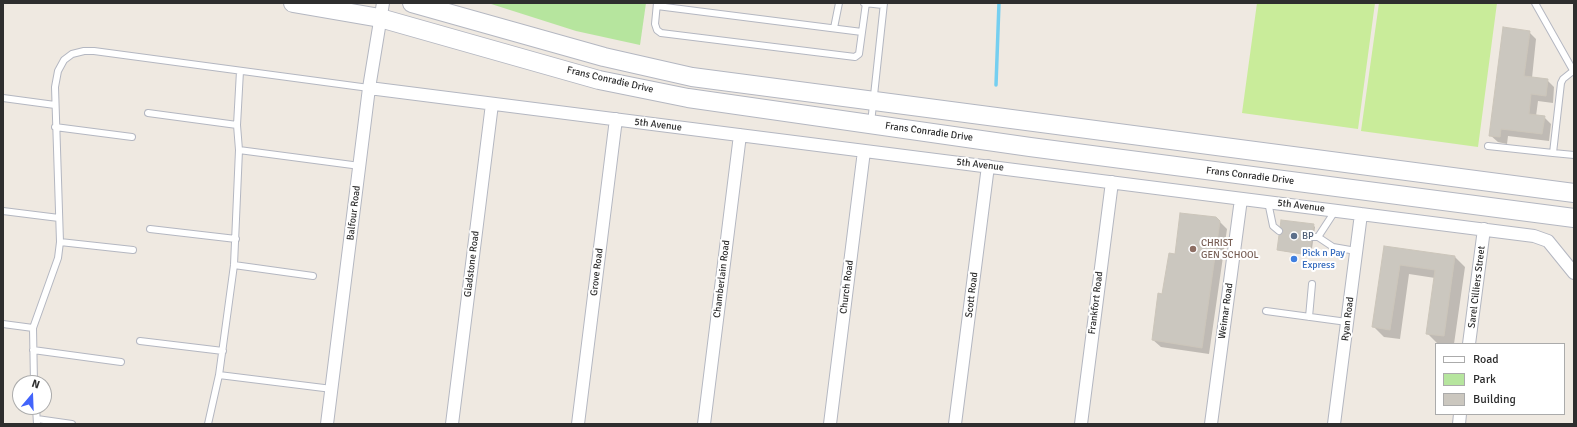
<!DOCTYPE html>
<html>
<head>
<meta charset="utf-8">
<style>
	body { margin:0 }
	#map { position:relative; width:1577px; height:427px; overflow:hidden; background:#efe9e1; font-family:Signika,sans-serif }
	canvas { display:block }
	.frame { position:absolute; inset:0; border:4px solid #2e2e2e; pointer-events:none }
	.legend { position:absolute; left:1435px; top:343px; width:130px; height:72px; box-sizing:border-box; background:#fff; border:1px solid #ababab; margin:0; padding:5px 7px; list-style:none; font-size:12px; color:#2e2e2e }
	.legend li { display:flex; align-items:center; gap:8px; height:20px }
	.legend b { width:20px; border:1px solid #ababab }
	.north { position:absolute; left:12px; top:375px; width:40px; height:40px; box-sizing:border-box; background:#fff; border:1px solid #ababab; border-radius:50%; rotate:19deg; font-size:11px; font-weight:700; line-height:16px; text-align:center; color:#2e2e2e }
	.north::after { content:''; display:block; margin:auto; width:14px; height:18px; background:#4264fb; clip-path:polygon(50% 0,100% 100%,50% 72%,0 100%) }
</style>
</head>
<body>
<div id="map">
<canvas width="1577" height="427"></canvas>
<div class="frame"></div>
<ul class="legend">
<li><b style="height:5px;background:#fff"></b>Road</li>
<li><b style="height:11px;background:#b6e59e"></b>Park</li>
<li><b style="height:11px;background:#cbc7bf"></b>Building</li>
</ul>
<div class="north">N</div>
</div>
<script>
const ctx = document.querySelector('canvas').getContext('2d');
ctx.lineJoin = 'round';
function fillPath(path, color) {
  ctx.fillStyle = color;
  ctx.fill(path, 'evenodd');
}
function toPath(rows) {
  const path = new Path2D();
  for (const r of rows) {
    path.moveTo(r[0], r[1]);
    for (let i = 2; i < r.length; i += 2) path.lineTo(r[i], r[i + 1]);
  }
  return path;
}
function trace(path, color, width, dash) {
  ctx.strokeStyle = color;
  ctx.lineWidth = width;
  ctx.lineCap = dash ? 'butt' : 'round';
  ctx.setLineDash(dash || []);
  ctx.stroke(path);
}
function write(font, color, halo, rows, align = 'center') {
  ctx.font = font + ' Signika,sans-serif';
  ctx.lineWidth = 4;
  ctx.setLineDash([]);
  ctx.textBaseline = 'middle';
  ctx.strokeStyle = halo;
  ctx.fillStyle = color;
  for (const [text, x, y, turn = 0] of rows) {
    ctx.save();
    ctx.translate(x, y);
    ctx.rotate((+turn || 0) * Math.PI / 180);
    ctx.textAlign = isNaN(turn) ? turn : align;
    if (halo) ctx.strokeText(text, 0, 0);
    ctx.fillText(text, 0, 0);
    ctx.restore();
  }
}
fillPath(toPath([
	[488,3,646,3,640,45,576,31]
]), '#b6e59e');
fillPath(toPath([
	[1257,3,1375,3,1358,129,1242,113],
	[1379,3,1497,3,1478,147,1361,131]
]), '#c9ec9a');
fillPath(toPath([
	[1529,32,1536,39,1532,78,1547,80,1554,87,1553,103,1538,101,1536,116,1544,117,1551,124,1549,141,1508,136,1507,144,1498,142,1490,135],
	[1216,218,1227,229,1209,354,1161,347,1153,340,1175,255],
	[1313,225,1315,227,1311,256,1278,250],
	[1385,247,1455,257,1465,267,1454,344,1437,343,1427,333,1435,278,1409,274,1400,339,1384,337,1374,327]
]), '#0003');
trace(toPath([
	[996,85,999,3]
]), '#75cff0', 3.5);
const building = toPath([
	[1503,27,1530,31,1524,76,1548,79,1546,96,1531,94,1529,114,1545,116,1542,134,1501,129,1500,137,1489,136,1503,27],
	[1180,213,1216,217,1220,221,1202,348,1152,340,1158,293,1162,294,1169,253,1175,254,1180,213],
	[1281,220,1314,224,1309,255,1277,250,1281,220],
	[1384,246,1455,256,1444,336,1426,334,1435,270,1400,265,1390,330,1372,327,1384,246]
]);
fillPath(building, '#cbc7bf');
trace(building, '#cbc5ba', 1);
const service = toPath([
	[657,3,655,24,657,30,661,33,855,57,859,54,866,3],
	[864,3,883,5],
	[1535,3,1574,72],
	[657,6,862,32],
	[834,28,839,3],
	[3,98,55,105],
	[148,113,237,125],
	[871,123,884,3],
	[55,127,132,137],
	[1488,146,1553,153,1561,83,1563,79,1573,71],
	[239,150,360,166],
	[1553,153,1574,155],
	[1268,202,1273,226,1279,231],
	[3,211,59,218],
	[150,229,236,239],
	[1312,237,1318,237,1335,211],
	[1318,237,1333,247,1356,251],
	[60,242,133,250],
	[234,265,313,276],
	[1266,311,1347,322],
	[1309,317,1312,284],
	[3,324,33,328],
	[140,341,223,351],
	[33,350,121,362],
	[219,375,332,389],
	[34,383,33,328,58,258,60,242,55,87,58,71,64,60,72,54,84,51,94,51,369,88],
	[36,407,37,424],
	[37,419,72,424],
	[208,424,219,375,234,265,239,150,237,125,240,71]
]);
const minor = toPath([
	[369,88,1534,236,1548,241,1574,273],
	[1469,344,1484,229],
	[327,424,369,88,383,3],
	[452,424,492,104],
	[578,424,616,119],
	[704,424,740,135],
	[830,424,864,151],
	[955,424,988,166],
	[1081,424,1112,182],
	[1211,424,1241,199],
	[1334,424,1361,214],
	[1459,424,1460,414]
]);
const secondary = toPath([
	[293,3,380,18,599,80,688,98,1030,147,1574,218],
	[412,3,604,57,692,77,1574,193]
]);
trace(service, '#b4b7c1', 8);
trace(minor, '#b4b7c1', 14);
trace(secondary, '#b4b7c1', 20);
trace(service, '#fff', 6);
trace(minor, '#fff', 12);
trace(secondary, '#fff', 18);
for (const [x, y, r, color] of [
	[1294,236,4,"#5c6f8a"],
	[1193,249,4,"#8d6e63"],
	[1294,259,4,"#3f7fe0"]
]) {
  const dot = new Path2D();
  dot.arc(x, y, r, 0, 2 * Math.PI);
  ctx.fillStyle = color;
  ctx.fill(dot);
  trace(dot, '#fff', 1.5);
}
write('10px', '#2e2e2e', '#fff', [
	["Frans Conradie Drive",610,80,13],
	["5th Avenue",658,125,7],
	["Frans Conradie Drive",929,132,8],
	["5th Avenue",980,165,7],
	["Frans Conradie Drive",1250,176,7],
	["5th Avenue",1301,206,7],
	["Balfour Road",354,213,-83],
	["Gladstone Road",472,264,-83],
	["Grove Road",597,272,-83],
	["Chamberlain Road",722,279,-83],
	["Church Road",847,287,-83],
	["Sarel Cilliers Street",1477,287,-83],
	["Scott Road",972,295,-83],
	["Frankfort Road",1096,303,-83],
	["Weimar Road",1226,311,-82],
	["Ryan Road",1348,319,-83]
]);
write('10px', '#4e5e75', '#fff', [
	["BP",1302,236]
], 'left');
write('10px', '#785e54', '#fff', [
	["CHRIST",1201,243],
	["GEN SCHOOL",1201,255]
], 'left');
write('10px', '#366cbe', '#fff', [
	["Pick n Pay",1302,253],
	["Express",1302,265]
], 'left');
</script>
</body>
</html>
